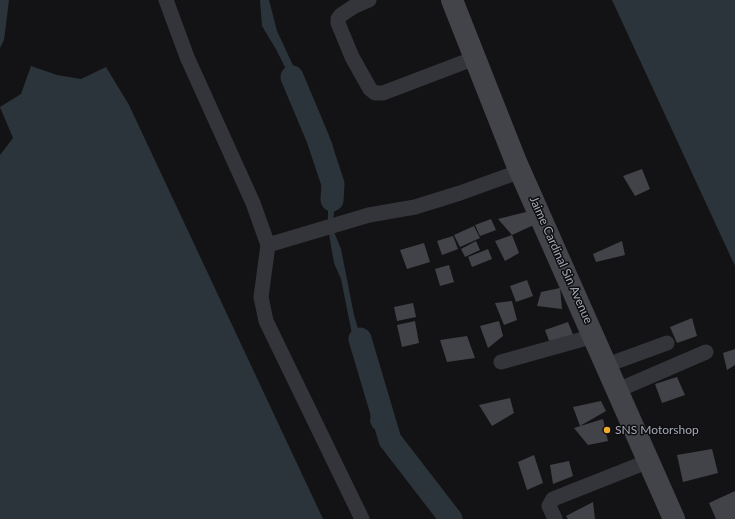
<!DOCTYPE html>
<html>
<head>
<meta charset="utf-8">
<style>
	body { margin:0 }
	canvas { display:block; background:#131315 }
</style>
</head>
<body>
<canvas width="735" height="519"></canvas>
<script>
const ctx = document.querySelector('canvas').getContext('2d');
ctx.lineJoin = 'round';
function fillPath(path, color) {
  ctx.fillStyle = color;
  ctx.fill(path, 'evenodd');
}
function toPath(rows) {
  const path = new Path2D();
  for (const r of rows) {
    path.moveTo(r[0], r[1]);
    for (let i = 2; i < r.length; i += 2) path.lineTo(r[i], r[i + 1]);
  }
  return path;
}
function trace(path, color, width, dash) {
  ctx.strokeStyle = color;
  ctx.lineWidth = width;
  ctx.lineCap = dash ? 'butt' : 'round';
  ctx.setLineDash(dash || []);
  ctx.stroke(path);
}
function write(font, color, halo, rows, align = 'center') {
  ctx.font = font + ' Lato,sans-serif';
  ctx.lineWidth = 3;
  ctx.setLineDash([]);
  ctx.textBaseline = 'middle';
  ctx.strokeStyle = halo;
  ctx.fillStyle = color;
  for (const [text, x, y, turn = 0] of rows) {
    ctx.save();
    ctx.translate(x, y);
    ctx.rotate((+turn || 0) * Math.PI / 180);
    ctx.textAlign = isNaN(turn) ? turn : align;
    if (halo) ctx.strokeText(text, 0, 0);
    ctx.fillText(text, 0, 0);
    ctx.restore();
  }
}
fillPath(toPath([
	[0,0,9,0,4,40,0,48],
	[260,0,269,0,277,31,311,104,332,143,337,161,337,190,332,227,341,249,354,315,366,356,374,397,388,420,384,430,378,430,373,428,370,422,371,411,357,359,341,279,334,263,328,228,328,177,323,140,302,102,277,51,262,26],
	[612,0,735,0,735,266],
	[31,66,57,75,81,79,106,67,129,105,323,519,0,519,0,155,13,138,0,107,21,94]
]), '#2b343a');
trace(toPath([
	[292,77,318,139,333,184,332,200],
	[360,339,390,440,451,519]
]), '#2b343a', 23);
fillPath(toPath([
	[642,169,650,189,635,196,623,176],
	[534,210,538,223,512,235,498,219],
	[491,219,496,230,480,236,475,225],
	[474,226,480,238,460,247,454,235],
	[512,235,519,253,505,261,495,241],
	[453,236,458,249,442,255,437,241],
	[476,241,480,250,465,257,461,249],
	[622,241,625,255,596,262,593,254],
	[424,243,430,262,407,269,400,250],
	[488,249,492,259,472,267,468,257],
	[449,265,454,282,440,286,435,269],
	[527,280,533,296,516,302,510,286],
	[560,288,562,309,537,306,541,292],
	[512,301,517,320,504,325,495,303],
	[413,303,416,317,397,321,394,307],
	[692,318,697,336,677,343,670,327],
	[415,321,419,343,402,347,397,325],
	[499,321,503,336,488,348,480,326],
	[568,322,574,337,551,346,545,330],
	[467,336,475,358,447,362,440,340],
	[735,349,735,365,727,370,723,353],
	[677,377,685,395,662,403,655,384],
	[510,398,514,413,492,426,479,405],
	[601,401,606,411,580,426,573,407],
	[603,419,608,441,588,445,574,428],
	[712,449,718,473,683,482,677,455],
	[534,455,543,483,527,490,518,462],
	[569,461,573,476,553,484,550,465],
	[735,491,735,519,716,519,709,503],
	[593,502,595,519,568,519,566,516]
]), '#424348');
trace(toPath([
	[166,0,187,57,253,203,268,245,369,215,415,207,460,193,521,171],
	[369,0,353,7,341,15,338,19,338,23,352,57,370,89,375,93,383,93,475,58],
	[268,245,261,297,266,321,362,519],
	[501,362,594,336],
	[607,365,667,343],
	[618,390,706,352],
	[555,519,549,506,553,499,649,461]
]), '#34353a', 15);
trace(toPath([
	[452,0,516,162,674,519]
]), '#42444a', 22);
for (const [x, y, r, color] of [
	[607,430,4,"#f2aa2d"]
]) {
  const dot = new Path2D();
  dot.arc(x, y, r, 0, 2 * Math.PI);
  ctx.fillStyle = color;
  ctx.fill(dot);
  trace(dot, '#0e0e10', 1.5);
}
write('12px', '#a4aab5', '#0e0e10', [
	["Jaime Cardinal Sin Avenue",561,260,66]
]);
write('12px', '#a4aab5', '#0e0e10', [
	["SNS Motorshop",615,430]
], 'left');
</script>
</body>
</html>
